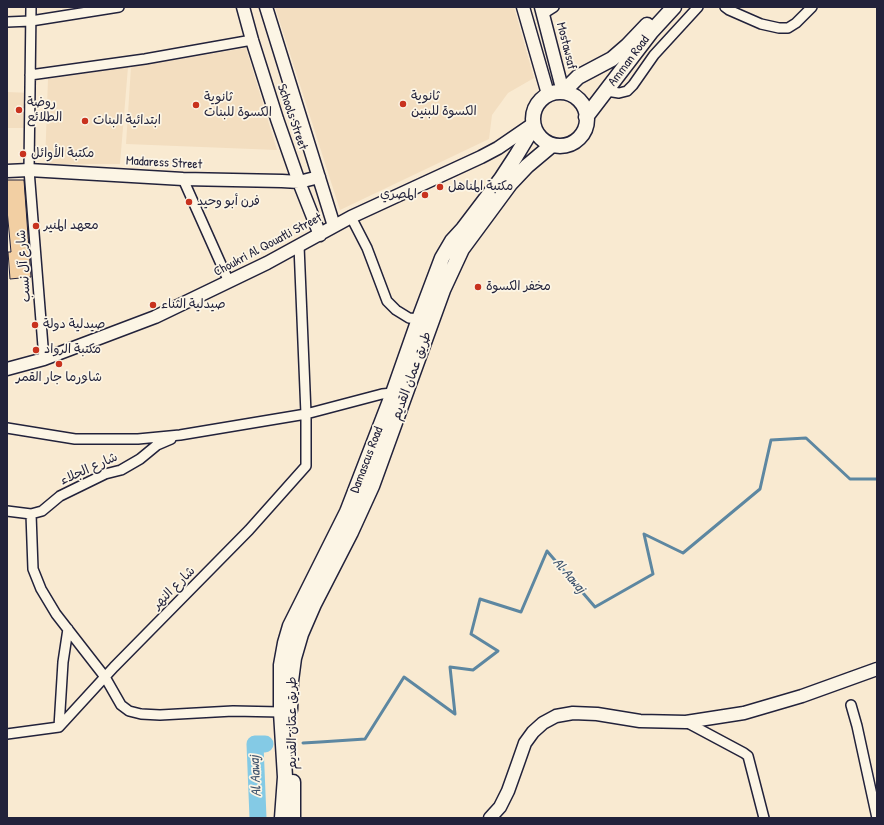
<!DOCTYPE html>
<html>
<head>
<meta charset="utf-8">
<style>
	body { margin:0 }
	#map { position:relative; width:884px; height:825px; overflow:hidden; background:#f9ead1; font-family:"Patrick Hand",sans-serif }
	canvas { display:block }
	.frame { position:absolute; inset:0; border:8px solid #22223b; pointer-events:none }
</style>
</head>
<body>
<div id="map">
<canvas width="884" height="825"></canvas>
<div class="frame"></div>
</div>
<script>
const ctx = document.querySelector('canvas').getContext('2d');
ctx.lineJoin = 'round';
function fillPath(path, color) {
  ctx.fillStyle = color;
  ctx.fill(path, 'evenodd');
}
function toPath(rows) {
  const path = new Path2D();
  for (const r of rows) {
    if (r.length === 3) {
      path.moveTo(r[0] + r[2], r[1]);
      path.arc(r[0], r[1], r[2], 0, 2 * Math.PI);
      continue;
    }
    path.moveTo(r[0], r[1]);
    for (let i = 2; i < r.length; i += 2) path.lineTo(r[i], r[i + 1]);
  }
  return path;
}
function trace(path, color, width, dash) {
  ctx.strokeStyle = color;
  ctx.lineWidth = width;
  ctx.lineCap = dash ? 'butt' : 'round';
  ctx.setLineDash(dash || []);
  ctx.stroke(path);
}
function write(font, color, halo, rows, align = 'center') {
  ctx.font = font + ' "Patrick Hand","Playpen Sans Arabic",sans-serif';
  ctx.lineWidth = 3.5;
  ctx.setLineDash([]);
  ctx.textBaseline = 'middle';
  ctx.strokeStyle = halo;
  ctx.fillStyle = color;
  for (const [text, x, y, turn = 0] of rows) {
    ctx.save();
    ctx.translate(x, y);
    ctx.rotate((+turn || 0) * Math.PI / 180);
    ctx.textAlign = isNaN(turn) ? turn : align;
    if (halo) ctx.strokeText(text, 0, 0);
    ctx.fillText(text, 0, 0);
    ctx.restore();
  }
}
fillPath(toPath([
	[275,7,514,7,534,78,508,93,492,115,489,139,340,210],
	[246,48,277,150,126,144,131,67],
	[128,67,120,164,45,164,48,79],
	[7,92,31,93,30,128,7,128]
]), '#f3dec0');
trace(toPath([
	[303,743,320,742,365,739,404,677,455,714,450,667,473,670,498,651,471,634,480,599,521,612,547,551,595,607,653,574,644,534,683,553,760,489,771,440,806,438,850,479,877,479]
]), '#5d87a1', 3);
trace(toPath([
	[258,818,255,744,265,744]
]), '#84cae5', 17);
const building = toPath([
	[7,180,24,180,31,277,10,279,8,252,11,252,7,210,7,180]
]);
fillPath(building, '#f2cfa3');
trace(building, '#22223b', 1);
const street = toPath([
	[31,7,29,170,44,359],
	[725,7,729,10,761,24,779,28,788,28,796,23,812,7],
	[543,14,554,7],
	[7,22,31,21,119,7],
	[30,75,145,59,252,40],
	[607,91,619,93,627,91,633,85,654,55,698,7],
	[183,179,229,282],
	[351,217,367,248,387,301,396,310,409,318,419,319],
	[7,428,75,439,138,439,180,435,306,414,382,394,393,393],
	[7,511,31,514,42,511,60,496,105,474,121,470,140,459,157,445,171,439],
	[31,514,33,569,41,589,56,614,105,677,121,705,129,711,141,714,160,715,233,711,281,712],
	[851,705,857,726,877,818],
	[686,722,744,753,748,756,764,818],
	[59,727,63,662,68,629],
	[7,734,59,727,114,667,249,530,306,466,306,414,299,246]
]);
const secondary = toPath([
	[243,7,252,40,277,119,299,182,320,235],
	[266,7,334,226],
	[523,7,548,94],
	[541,7,563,92],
	[7,171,29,170,183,179,282,181,299,182,319,177],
	[7,369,44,359,155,317,267,263,351,217,481,157,498,148,533,124],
	[490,818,500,807,508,791,518,763,525,743,533,732,543,723,556,716,573,713,597,714,640,721,686,722,744,713,802,696,877,669]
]);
const primary = toPath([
	[563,92,578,77,612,59,627,46,647,25],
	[560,119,27],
	[586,117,651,32,674,7],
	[290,710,291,681,294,658,301,634,314,604,351,532,372,486,443,290,462,249,510,184,527,166,552,145],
	[293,782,293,818],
	[282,818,285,777,281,712,281,665,285,643,290,626,347,512,393,393,419,319,442,258,452,241,463,229,501,179,516,156,534,126]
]);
trace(street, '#22223b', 12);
trace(secondary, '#22223b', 15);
trace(primary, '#22223b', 17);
trace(street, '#fcf5e5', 9);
trace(secondary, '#fcf5e5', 12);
trace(primary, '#fcf5e5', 14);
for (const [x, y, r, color] of [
	[403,104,4,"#c8321e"],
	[196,105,4,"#c8321e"],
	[19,110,4,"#c8321e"],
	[85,121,4,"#c8321e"],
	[23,154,4,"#c8321e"],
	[440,187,4,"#c8321e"],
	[425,195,4,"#c8321e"],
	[189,202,4,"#c8321e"],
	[36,226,4,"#c8321e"],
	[478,287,4,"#c8321e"],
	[153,305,4,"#c8321e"],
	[35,325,4,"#c8321e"],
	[36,350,4,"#c8321e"],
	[59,364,4,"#c8321e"]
]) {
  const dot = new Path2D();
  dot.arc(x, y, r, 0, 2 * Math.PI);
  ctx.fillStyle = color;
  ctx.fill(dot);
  trace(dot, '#fcf5e5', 1.5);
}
write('13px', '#22223b', '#fcf5e5', [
	["Mostawsaf",566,46,76],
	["Amman Road",629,61,-53],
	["Schools Street",292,117,71],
	["Madaress Street",164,163,3],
	["Choukri Al Qouatli Street",268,245,-28],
	["شارع آل نسب",24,266,-94],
	["طريق عمان القديم",412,376,-70],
	["Damascus Road",367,460,-69],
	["شارع الجلاء",89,469,-24],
	["شارع النهر",174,588,-45],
	["طريق عمان القديم",293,723,-90]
]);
write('13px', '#22223b', '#fcf5e5', [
	["ثانوية",411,97],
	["الكسوة للبنين",411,112],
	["ثانوية",204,98],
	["الكسوة للبنات",204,113],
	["روضة",27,103],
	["الطلائع",27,118],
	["ابتدائية البنات",93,121],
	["مكتبة الأوائل",31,154],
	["مكتبة المناهل",448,187],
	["المصري",417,195,"right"],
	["فرن أبو وحيد",197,202],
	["معهد المنير",44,226],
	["مخفر الكسوة",486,287],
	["صيدلية الثناء",161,305],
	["صيدلية دولة",43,325],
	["مكتبة الرواد",44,350],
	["شاورما جار القمر",59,378,"center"]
], 'left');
write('italic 14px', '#3f546e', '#fcf5e5', [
	["Al Aawaj",569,576,49],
	["Al Aawaj",256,776,-93]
]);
</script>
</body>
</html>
